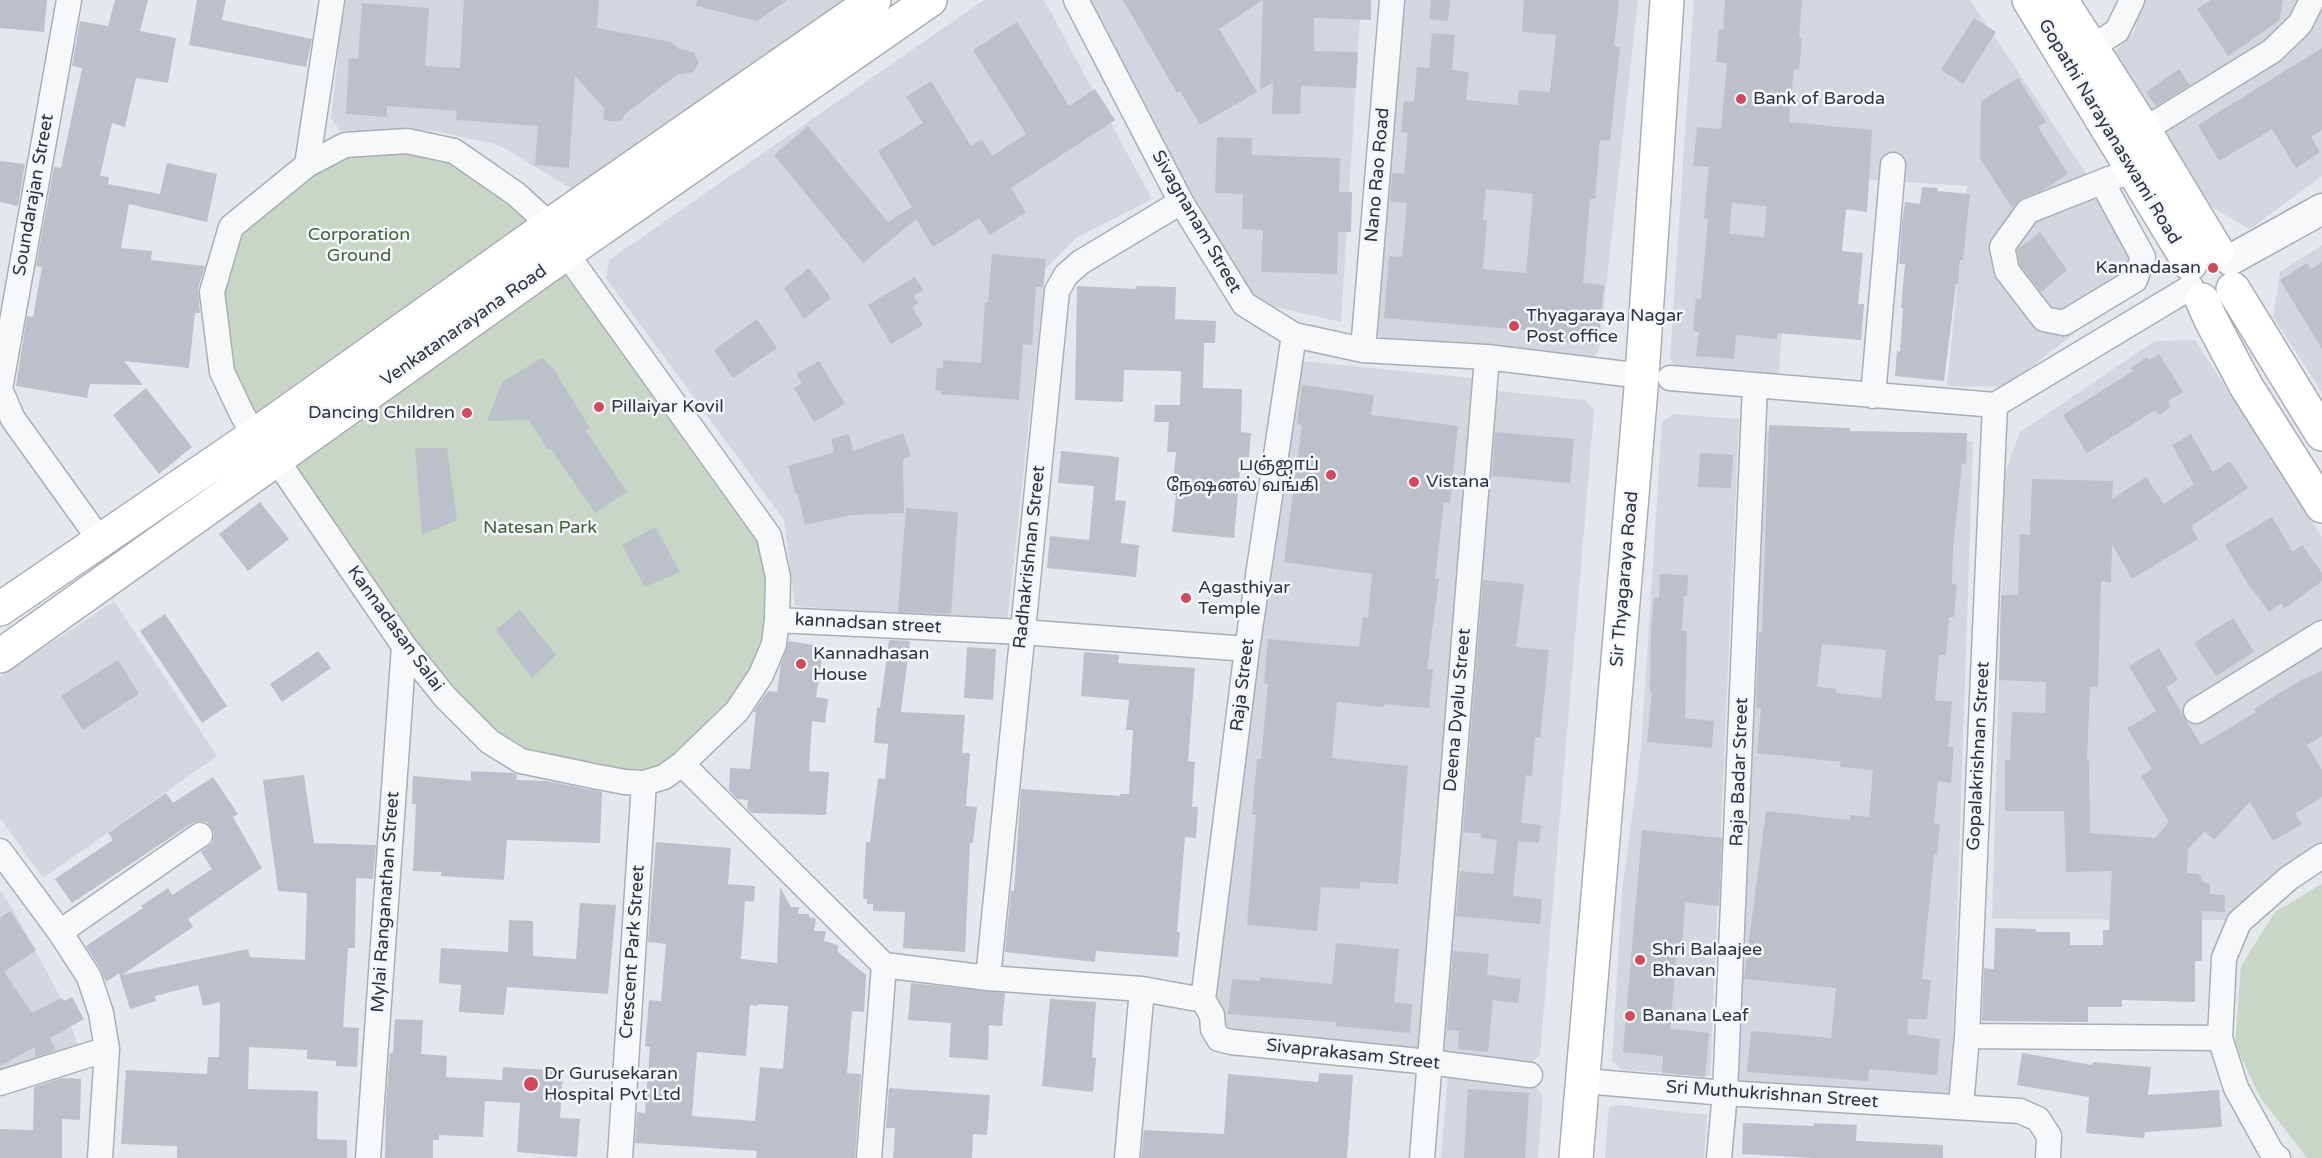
<!DOCTYPE html>
<html>
<head>
<meta charset="utf-8">
<style>
	body { margin:0 }
	canvas { display:block; background:#e4e7ec }
</style>
</head>
<body>
<canvas width="2322" height="1158"></canvas>
<script>
const ctx = document.querySelector('canvas').getContext('2d');
ctx.lineJoin = 'round';
function fillPath(path, color) {
  ctx.fillStyle = color;
  ctx.fill(path, 'evenodd');
}
function toPath(rows) {
  const path = new Path2D();
  for (const r of rows) {
    path.moveTo(r[0], r[1]);
    for (let i = 2; i < r.length; i += 2) path.lineTo(r[i], r[i + 1]);
  }
  return path;
}
function trace(path, color, width, dash) {
  ctx.strokeStyle = color;
  ctx.lineWidth = width;
  ctx.lineCap = dash ? 'butt' : 'round';
  ctx.setLineDash(dash || []);
  ctx.stroke(path);
}
function write(font, color, halo, rows, align = 'center') {
  ctx.font = font + ' "Varela Round","Noto Sans Tamil",sans-serif';
  ctx.lineWidth = 5;
  ctx.setLineDash([]);
  ctx.textBaseline = 'middle';
  ctx.strokeStyle = halo;
  ctx.fillStyle = color;
  for (const [text, x, y, turn = 0] of rows) {
    ctx.save();
    ctx.translate(x, y);
    ctx.rotate((+turn || 0) * Math.PI / 180);
    ctx.textAlign = isNaN(turn) ? turn : align;
    if (halo) ctx.strokeText(text, 0, 0);
    ctx.fillText(text, 0, 0);
    ctx.restore();
  }
}
fillPath(toPath([
	[344,0,859,0,572,189,499,145,430,130,340,131,331,118],
	[984,0,1044,0,1152,199,1076,238,1046,268,1007,623,795,606,784,520,606,278,609,260],
	[1083,0,1361,0,1341,322,1244,300],
	[1403,0,1638,0,1599,351,1586,362,1383,342,1370,323],
	[1694,0,1970,0,2140,254,2129,290,2006,387,1947,386,1967,186,1796,175,1778,379,1679,371,1670,359],
	[2141,0,2322,0,2322,176,2250,229,2201,201,2110,57,2135,31],
	[2322,245,2322,392,2273,317,2280,272],
	[2195,340,2322,537,2322,853,2227,920,1992,919,2005,473,2020,432,2155,341],
	[1302,361,1481,379,1423,1049,1225,1033,1208,978,1250,610],
	[1488,390,1585,400,1594,410,1540,1055,1530,1063,1439,1054],
	[1673,414,1739,419,1710,1076,1622,1070,1612,1061,1622,892,1641,750,1662,423],
	[1766,431,1973,441,1951,1097,1735,1083],
	[114,601,217,756,43,878,0,818,0,677],
	[0,890,14,911,59,995,80,1050,0,1085],
	[1448,1074,1533,1084,1543,1095,1538,1158,1441,1158],
	[1617,1105,1707,1115,1704,1158,1605,1158,1609,1107]
]), '#d2d6de');
fillPath(toPath([
	[345,149,449,155,541,227,265,427,246,409,227,367,217,291,235,228],
	[567,263,764,539,773,620,739,716,670,777,630,782,485,739,285,464],
	[2322,884,2322,1158,2307,1158,2260,1097,2235,1044,2241,966,2275,912]
]), '#c9d6c5');
fillPath(toPath([
	[0,0,47,0,44,32,0,28],
	[115,0,148,0,140,31,176,38,168,83,136,78,125,127,112,123,100,176,109,177,108,184,160,194,167,163,217,174,207,222,129,204,121,248,152,251,151,260,205,266,198,288,200,313,195,313,189,368,124,361,143,385,90,384,87,398,16,386,27,316,33,317,42,267,36,266,54,167,61,168,82,68,72,66,80,21,108,26],
	[197,0,226,0,222,20,312,39,306,67,189,45],
	[464,0,599,0,597,28,671,42,679,49,694,52,699,63,693,72,677,75,625,114,622,120,611,122,603,119,604,108,575,76,569,168,535,165,538,126,456,120,457,111,387,106,387,117,346,114,349,58,358,59,362,3,429,8,425,66,460,68],
	[697,0,787,0,757,21,696,6],
	[1123,0,1263,0,1219,29,1257,92,1200,125,1180,91,1177,93],
	[1263,0,1371,0,1371,20,1314,18,1314,51,1358,52,1356,88,1301,86,1300,114,1272,114,1273,82,1260,90],
	[1431,0,1450,0,1448,21,1429,19],
	[1524,0,1619,0,1614,46,1620,47,1610,141,1600,140,1595,199,1590,199,1583,283,1604,285,1598,345,1559,342,1560,333,1384,318,1389,256,1402,257,1407,203,1390,201,1392,173,1404,174,1408,133,1401,132,1404,101,1414,102,1417,67,1429,68,1432,33,1455,35,1452,70,1469,72,1466,100,1518,105,1519,90,1550,92,1556,35,1522,32],
	[1486,189,1533,194,1526,273,1483,269,1487,221,1483,220],
	[1725,0,1802,0,1799,37,1802,38,1799,70,1794,69,1789,122,1872,130,1867,212,1846,209,1842,251,1863,253,1858,304,1864,304,1861,340,1778,333,1777,339,1736,335,1734,359,1696,356,1699,332,1693,331,1696,298,1701,299,1708,219,1704,218,1709,167,1693,166,1697,127,1721,129,1727,63,1716,62,1719,30,1723,30],
	[1732,203,1767,206,1764,237,1729,234],
	[2211,0,2283,0,2279,21,2228,56,2197,9],
	[1974,18,1996,32,1963,84,1941,70],
	[1017,22,1069,106,1095,89,1115,120,1011,188,1026,212,990,235,979,218,933,247,916,219,863,263,774,155,808,126,888,222,912,207,878,151,923,123,906,97,931,81,971,146,982,139,992,156,1026,134,973,50],
	[2322,48,2322,130,2311,137,2320,152,2296,168,2272,129,2219,161,2198,125],
	[2179,69,2190,85,2156,106,2146,92],
	[2018,78,2046,122,2038,127,2068,174,2043,190,2022,198,2012,208,1980,158,1981,101],
	[1217,137,1252,138,1252,155,1340,158,1339,192,1352,192,1351,232,1338,232,1337,274,1261,272,1263,230,1242,229,1243,194,1215,193],
	[0,161,25,164,18,206,0,202],
	[1922,187,1938,188,1937,191,1970,194,1963,260,1960,260,1958,284,1956,284,1944,381,1895,376,1897,351,1900,352,1903,308,1901,308,1905,264,1899,264,1902,223,1905,202,1920,204],
	[2040,232,2067,270,2041,292,2020,265,2017,250],
	[992,254,1046,259,1043,287,1036,287,1032,345,1023,344,1019,400,941,394,941,391,935,390,937,368,943,368,943,360,981,363,985,302,988,303],
	[2322,262,2322,349,2280,280,2307,263,2311,269],
	[809,268,831,298,804,319,784,288],
	[915,277,923,290,914,296,918,303,912,307,923,325,891,344,868,305],
	[1077,286,1136,289,1136,286,1176,287,1175,319,1216,321,1215,343,1204,343,1203,388,1242,389,1241,432,1251,433,1249,457,1241,457,1234,538,1172,532,1176,495,1172,494,1176,452,1167,452,1169,422,1154,422,1155,405,1180,405,1181,371,1124,370,1123,402,1075,400],
	[757,319,777,348,733,378,714,350],
	[2159,354,2183,392,2168,401,2171,407,2159,415,2155,410,2087,453,2063,415,2133,371,2131,368,2147,357,2149,360],
	[542,358,553,368,590,428,585,430,627,492,595,513,551,449,548,450,529,420,487,421,502,382],
	[819,361,845,404,814,422,794,388,802,383,796,374],
	[1302,385,1374,395,1371,415,1458,426,1450,503,1444,502,1435,579,1439,579,1427,669,1433,669,1429,708,1384,704,1384,707,1337,702,1332,758,1408,766,1398,884,1360,882,1360,889,1321,887,1317,931,1247,925,1256,815,1252,815,1257,759,1261,759,1268,684,1264,683,1268,639,1359,647,1363,617,1368,618,1372,574,1284,562,1302,425,1297,424],
	[146,388,192,447,159,474,113,415],
	[1769,425,1850,428,1850,431,1967,433,1966,464,1962,463,1953,549,1952,584,1957,585,1954,617,1949,617,1946,655,1939,655,1935,700,1952,702,1948,747,1954,747,1951,783,1938,781,1934,823,1940,824,1937,855,1934,854,1922,979,1931,980,1927,1019,1908,1019,1907,1034,1940,1039,1937,1075,1869,1069,1868,1081,1747,1072,1751,1031,1831,1038,1836,988,1744,979,1766,811,1850,820,1850,815,1869,817,1873,770,1840,767,1841,762,1757,753,1761,708,1756,707,1759,632,1762,632],
	[1822,644,1886,650,1881,698,1836,693,1836,689,1817,687],
	[1495,432,1574,439,1570,483,1492,476],
	[903,433,911,456,903,459,904,513,850,515,805,525,798,494,796,495,788,466,834,452,831,439,849,434,853,451],
	[2191,434,2213,472,2230,461,2248,488,2191,526,2198,539,2132,579,2112,544,2111,582,2101,581,2098,687,2090,687,2087,759,2089,759,2090,833,2155,838,2169,822,2141,776,2152,769,2127,728,2156,711,2129,666,2159,648,2178,680,2166,687,2201,745,2256,712,2254,709,2301,680,2322,671,2322,736,2307,745,2322,770,2322,797,2295,814,2302,824,2273,841,2250,802,2214,840,2205,831,2188,849,2187,873,2199,874,2199,876,2202,876,2201,881,2210,884,2210,894,2225,895,2225,912,2202,911,2202,961,2195,961,2195,1002,2122,1000,2122,1007,2088,1007,2088,1022,1982,1021,1984,968,1994,969,1995,928,2036,929,2036,932,2070,932,2070,945,2103,945,2103,930,2109,930,2112,871,2066,872,2064,811,2005,811,2005,760,2010,760,2012,712,2045,713,2046,682,1999,680,2001,595,2018,595,2020,534,2030,535,2032,479,2113,481,2112,499,2146,477,2164,504,2194,484,2172,445],
	[415,448,447,448,457,520,422,535],
	[1061,451,1119,457,1115,500,1126,501,1121,543,1139,545,1136,577,1047,568,1050,536,1089,540,1094,486,1058,483],
	[1700,453,1733,455,1731,488,1698,487],
	[260,502,289,539,248,571,219,534],
	[906,508,958,512,951,614,898,612],
	[2272,517,2293,552,2302,545,2322,573,2322,581,2284,609,2281,603,2269,612,2248,584,2225,545],
	[655,527,680,572,645,587,622,545],
	[1660,574,1688,575,1687,596,1684,596,1682,631,1687,631,1685,718,1714,721,1712,748,1647,742,1652,691,1650,691,1651,630,1654,598,1659,598],
	[1483,580,1524,584,1516,647,1549,650,1540,738,1535,737,1532,776,1526,775,1521,823,1541,825,1539,843,1518,841,1513,896,1542,899,1540,924,1456,916,1460,871,1493,874,1497,840,1481,838,1481,834,1463,832],
	[520,610,556,655,532,678,496,630],
	[165,614,227,706,202,723,140,631],
	[2233,618,2254,652,2216,676,2194,643],
	[889,640,910,641,901,712,965,715,962,753,970,753,966,806,977,807,973,843,970,843,965,952,903,948,905,912,873,911,873,904,867,904,867,899,863,899,866,842,870,842,878,778,885,779,888,744,874,743,877,707,880,708],
	[789,641,824,647,816,697,828,699,825,723,812,721,809,771,829,772,826,815,752,813,747,809,748,800,737,799,729,790,730,768,750,769,756,712,753,712,768,691,777,692,781,664],
	[967,647,996,649,993,700,964,698],
	[318,651,331,668,282,702,270,684],
	[1084,652,1119,655,1118,663,1195,668,1188,761,1195,762,1192,807,1198,807,1196,838,1185,837,1177,932,1180,932,1178,957,1096,951,1095,962,1005,952,1011,891,1014,891,1021,789,1120,796,1120,794,1129,794,1133,730,1126,730,1129,700,1081,696],
	[118,660,139,694,83,730,61,696],
	[471,771,514,773,517,774,516,780,547,781,602,792,600,843,507,840,504,880,441,876,441,872,413,871,416,804,412,804,413,776,471,781],
	[304,775,314,843,376,845,373,879,356,878,355,948,348,948,343,1027,359,1028,357,1067,336,1066,336,1061,307,1059,307,1050,249,1047,248,1089,318,1091,317,1139,347,1140,347,1158,177,1158,177,1146,121,1144,126,1070,207,1074,208,1057,219,1057,220,1002,203,1006,198,985,155,996,156,1001,130,1009,119,973,106,982,101,970,86,946,143,908,141,906,168,888,172,895,212,869,201,852,213,842,214,833,207,822,199,821,192,823,72,903,55,879,113,840,108,833,166,793,173,803,213,777,238,814,233,817,262,868,188,919,193,927,122,975,248,949,250,957,305,960,307,893,278,891,263,780],
	[1642,830,1722,838,1719,906,1685,902,1682,950,1677,949,1670,1029,1709,1033,1705,1077,1662,1073,1663,1056,1623,1052],
	[656,842,731,848,728,884,755,886,754,902,745,901,741,959,777,963,780,887,791,907,799,907,798,914,809,914,809,917,816,919,814,931,826,931,824,941,838,945,838,952,866,975,864,1012,852,1011,847,1073,861,1074,855,1158,756,1158,757,1151,635,1143,637,1112,645,1113,650,1047,645,1046,649,1000,661,1001,666,944,648,942],
	[758,1004,788,1006,783,1069,760,1067,755,1121,692,1116,697,1052,746,1056,750,1005,757,1006],
	[580,903,616,905,608,994,507,987,504,1015,459,1012,461,985,439,983,441,948,508,952,509,920,533,921,533,956,576,959],
	[10,911,36,950,4,972,32,1013,62,998,64,1001,72,997,84,1019,50,1038,56,1050,35,1057,35,1047,0,1066,0,918],
	[1336,943,1399,949,1394,1002,1412,1004,1410,1033,1336,1026,1336,1022,1228,1014,1232,979,1260,981,1260,977,1332,984],
	[1453,951,1489,954,1487,975,1521,979,1518,1003,1493,1000,1488,1052,1458,1049,1459,1031,1447,1030],
	[911,983,1005,993,1002,1026,989,1025,988,1060,949,1057,951,1023,908,1020],
	[1050,999,1096,1002,1092,1057,1096,1058,1093,1092,1042,1086],
	[395,1019,423,1020,421,1054,447,1056,446,1077,502,1080,503,1067,563,1071,560,1118,580,1119,577,1157,517,1152,520,1103,485,1101,483,1137,439,1135,439,1140,433,1140,433,1158,385,1158,386,1101,390,1053,393,1053],
	[2022,1053,2092,1065,2093,1062,2151,1067,2148,1095,2219,1090,2222,1127,2145,1132,2144,1138,2086,1133,2089,1097,2017,1085],
	[1319,1073,1353,1075,1347,1158,1141,1158,1144,1130,1224,1134,1228,1074,1318,1082],
	[62,1078,81,1079,80,1120,62,1119,62,1158,0,1158,0,1129,33,1130,34,1087],
	[889,1088,990,1095,987,1135,973,1134,972,1158,893,1158,895,1128,886,1128],
	[1468,1089,1529,1093,1525,1158,1464,1158],
	[1743,1123,1814,1126,1814,1123,1857,1125,1856,1141,1943,1145,1943,1158,1813,1158,1742,1154]
]), '#bbc0ca');
const minor = toPath([
	[69,0,0,389,13,419,100,540],
	[1076,0,1181,202,1244,304,1294,335,1363,350,1487,357,1642,376],
	[2092,47,2117,31,2132,0],
	[2144,130,2272,51,2300,24,2312,0],
	[307,165,332,0],
	[2102,182,2143,257,2135,280,2064,323,2044,319,2007,271,2002,247,2028,211,2132,170],
	[1363,350,1392,0],
	[1670,378,1995,405,2191,287],
	[1873,396,1893,165],
	[777,620,774,644,761,675,737,711,682,764,664,777,644,783,625,782,598,777,521,761,490,742,445,697,404,646,276,459,255,435,243,416,222,372,212,292,231,227,307,165,345,145,407,141,454,151,516,194,550,225,566,253,769,536,778,577,777,620,1022,632,1247,649],
	[2196,711,2322,633],
	[682,764,884,965,988,978,1142,989,1203,1000],
	[0,851,60,932,89,977,101,1013,107,1049,100,1158],
	[60,932,200,835],
	[988,978,1057,291,1066,275,1081,262,1181,202],
	[1203,1000,1247,649,1294,335],
	[1203,1000,1212,1015,1213,1029,1219,1039,1231,1042,1429,1062,1530,1075],
	[1967,1036,2220,1038],
	[1584,1081,1725,1093,2020,1111,2038,1119,2049,1136,2048,1158],
	[0,1083,107,1049],
	[1961,1106,1967,1036,1995,405],
	[368,1158,404,646],
	[620,1158,644,783],
	[869,1158,884,965],
	[1127,1158,1142,989],
	[1422,1158,1487,357],
	[1719,1158,1725,1093,1755,385],
	[2278,1158,2272,1153,2236,1088,2220,1038,2224,958,2239,922,2289,878,2322,856]
]);
const tertiary = toPath([
	[2230,260,2322,209]
]);
const secondary = toPath([
	[2029,0,2190,264],
	[2061,0,2144,130,2217,251],
	[2233,289,2322,434],
	[2202,300,2211,320,2246,386,2322,506],
	[0,609,255,435,550,225,874,0],
	[0,656,566,253,930,0],
	[1576,1158,1642,376,1667,0]
]);
trace(minor, '#a9aeb7', 27);
trace(tertiary, '#a9aeb7', 33);
trace(secondary, '#a9aeb7', 36);
trace(minor, '#f7f8fa', 24);
trace(tertiary, '#f7f8fa', 30);
trace(secondary, '#fff', 33);
for (const [x, y, r, color] of [
	[1741,99,6,"#d1495b"],
	[2213,268,6,"#d1495b"],
	[1514,326,6,"#d1495b"],
	[599,407,6,"#d1495b"],
	[467,413,6,"#d1495b"],
	[1331,475,6,"#d1495b"],
	[1414,482,6,"#d1495b"],
	[1186,598,6,"#d1495b"],
	[801,664,6,"#d1495b"],
	[1640,960,6,"#d1495b"],
	[1630,1016,6,"#d1495b"],
	[531,1084,8,"#d1495b"]
]) {
  const dot = new Path2D();
  dot.arc(x, y, r, 0, 2 * Math.PI);
  ctx.fillStyle = color;
  ctx.fill(dot);
  trace(dot, '#f4f6f9', 2);
}
write('18px', '#2b3445', '#f4f6f9', [
	["Bank of Baroda",1753,99],
	["Kannadasan",2201,268,"right"],
	["Thyagaraya Nagar",1526,316],
	["Post office",1526,337],
	["Pillaiyar Kovil",611,407],
	["Dancing Children",455,413,"right"],
	["பஞ்ஐாப்",1319,465,"right"],
	["நேஷனல் வங்கி",1319,486,"right"],
	["Vistana",1426,482],
	["Agasthiyar",1198,588],
	["Temple",1198,609],
	["Kannadhasan",813,654],
	["House",813,675],
	["Shri Balaajee",1652,950],
	["Bhavan",1652,971],
	["Banana Leaf",1642,1016],
	["Dr Gurusekaran",544,1074],
	["Hospital Pvt Ltd",544,1095]
], 'left');
write('18px', '#2b3445', '#f4f6f9', [
	["Gopathi Narayanaswami Road",2109,132,59],
	["Nano Rao Road",1378,175,-85],
	["Soundarajan Street",34,195,-80],
	["Sivagnanam Street",1196,222,60],
	["Venkatanarayana Road",464,326,-35],
	["Radhakrishnan Street",1030,557,-84],
	["Sir Thyagaraya Road",1625,579,-85],
	["kannadsan street",868,624,3],
	["Kannadasan Salai",395,629,54],
	["Raja Street",1243,685,-83],
	["Deena Dyalu Street",1458,710,-85],
	["Gopalakrishnan Street",1979,756,-87],
	["Raja Badar Street",1740,772,-88],
	["Mylai Ranganathan Street",386,902,-86],
	["Crescent Park Street",633,952,-86],
	["Sivaprakasam Street",1353,1055,6],
	["Sri Muthukrishnan Street",1772,1095,4]
]);
write('18px', '#3f6138', '#f4f6f9', [
	["Corporation",359,235],
	["Ground",359,256],
	["Natesan Park",540,528]
]);
</script>
</body>
</html>
